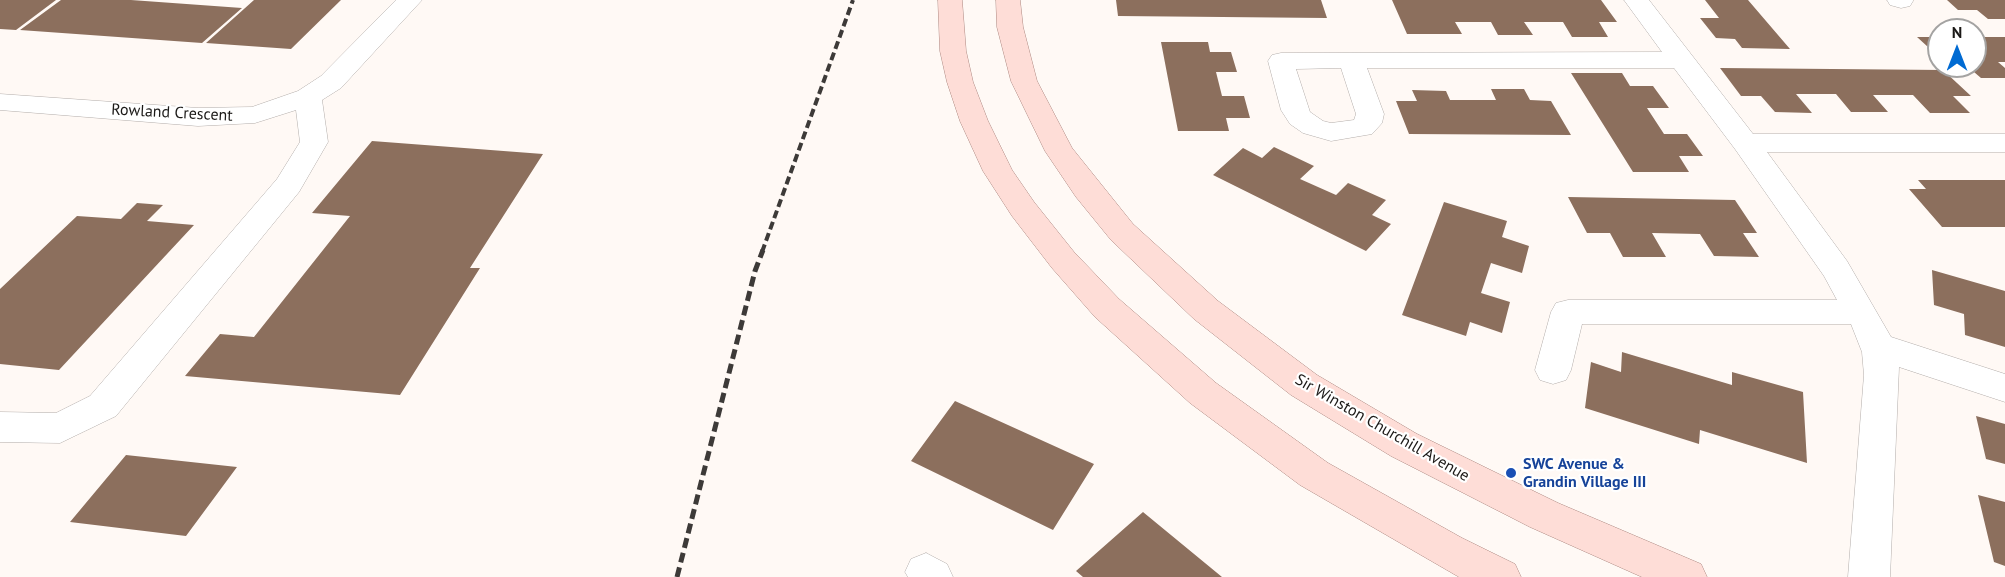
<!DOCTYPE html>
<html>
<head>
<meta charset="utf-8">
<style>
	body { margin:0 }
	#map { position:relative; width:2005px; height:577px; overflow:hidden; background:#fff9f5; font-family:"PT Sans",sans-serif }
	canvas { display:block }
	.north { position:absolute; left:1927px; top:18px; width:60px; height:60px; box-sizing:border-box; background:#fff; border:2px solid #a4a3a2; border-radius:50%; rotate:0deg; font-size:16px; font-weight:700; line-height:24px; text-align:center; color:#1b1917 }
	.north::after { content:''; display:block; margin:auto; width:21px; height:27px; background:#006ad2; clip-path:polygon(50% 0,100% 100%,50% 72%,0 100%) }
</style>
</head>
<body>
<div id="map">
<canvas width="2005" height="577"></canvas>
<div class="north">N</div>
</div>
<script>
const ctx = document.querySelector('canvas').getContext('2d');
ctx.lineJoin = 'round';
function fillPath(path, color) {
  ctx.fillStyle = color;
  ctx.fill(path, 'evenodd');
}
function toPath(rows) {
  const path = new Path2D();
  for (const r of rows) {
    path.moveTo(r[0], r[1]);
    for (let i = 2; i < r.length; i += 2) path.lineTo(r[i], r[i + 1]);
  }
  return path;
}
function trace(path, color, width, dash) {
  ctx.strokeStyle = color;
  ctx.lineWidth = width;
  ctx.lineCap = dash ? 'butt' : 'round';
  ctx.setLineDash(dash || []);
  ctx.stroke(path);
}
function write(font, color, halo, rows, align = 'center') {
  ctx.font = font + ' "PT Sans",sans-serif';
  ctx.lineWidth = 4.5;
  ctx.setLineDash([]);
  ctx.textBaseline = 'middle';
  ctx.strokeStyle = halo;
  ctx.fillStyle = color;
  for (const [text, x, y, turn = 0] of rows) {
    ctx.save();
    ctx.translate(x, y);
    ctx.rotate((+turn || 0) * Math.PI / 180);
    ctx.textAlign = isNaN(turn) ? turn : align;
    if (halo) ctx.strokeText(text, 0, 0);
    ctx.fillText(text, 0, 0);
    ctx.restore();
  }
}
fillPath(toPath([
	[0,0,56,0,16,30,0,29],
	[61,0,131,0,242,8,202,43,20,30],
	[254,0,341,0,291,49,206,43],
	[1116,0,1321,0,1327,18,1118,16],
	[1392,0,1601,0,1617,22,1599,22,1608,37,1572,37,1563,22,1524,22,1533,35,1498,35,1491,22,1455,22,1462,34,1407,34],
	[1705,0,1748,0,1790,49,1742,48,1735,39,1716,38,1700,18,1719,18],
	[1947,0,2005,0,2005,19,1988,19,1977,10,1958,10],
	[1917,37,1939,37,1939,57],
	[1975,37,2005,37,2005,62,1998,62,2005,68,2005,78,1981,78,1967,66,1975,66],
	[1161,42,1208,42,1210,52,1231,52,1237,72,1216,72,1222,96,1244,96,1250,118,1226,118,1229,131,1178,131],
	[1720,68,1943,70,1971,96,1953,96,1970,113,1930,113,1913,95,1873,95,1888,112,1851,112,1836,94,1796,94,1812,113,1775,112,1761,96,1741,96],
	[1571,73,1622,73,1630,86,1653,86,1669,108,1647,108,1664,134,1687,134,1703,156,1679,156,1689,172,1633,172],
	[1491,89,1524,89,1530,100,1551,101,1571,135,1409,134,1396,101,1417,101,1412,90,1446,91,1450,100,1496,100],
	[372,141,543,154,470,268,480,268,400,395,185,376,220,334,254,337,350,216,312,213],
	[1274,147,1314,166,1300,179,1336,195,1348,183,1386,200,1372,215,1391,224,1366,251,1213,175,1243,148,1262,158],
	[1918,180,2005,180,2005,227,1942,227,1909,189,1926,189],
	[1568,197,1735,200,1757,233,1743,233,1759,257,1714,256,1700,234,1652,233,1666,257,1623,257,1610,233,1587,233],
	[1444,202,1507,221,1502,237,1529,246,1522,273,1491,263,1481,293,1510,302,1502,333,1470,322,1466,336,1402,315],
	[137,203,163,205,147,221,194,225,59,370,0,364,0,289,77,216,121,219],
	[1932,270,2005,291,2005,347,1965,335,1964,314,1934,305],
	[1622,352,1732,385,1732,372,1803,392,1807,463,1700,430,1699,444,1585,408,1591,362,1621,372],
	[955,401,1094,464,1053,530,911,461],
	[1976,416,2005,424,2005,464,1986,459],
	[126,455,237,467,186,536,70,522],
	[1978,495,2005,502,2005,566,1994,562],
	[1143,512,1222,577,1083,577,1076,571]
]), '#8c6f5d');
const minor = toPath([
	[396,0,422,0,341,88,322,100,328,142,299,192,116,416,60,443,0,442,0,412,56,413,90,396,277,179,300,142,296,110,255,123,198,126,0,110,0,94,198,108,252,107,298,91,321,76,396,0],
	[1624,0,1649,0,1753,134,2005,134,2005,152,1767,152,1847,261,1891,337,2005,374,2005,402,1899,367,1890,577,1848,577,1864,375,1862,352,1851,324,1582,324,1571,370,1566,380,1553,384,1540,380,1535,370,1551,312,1556,303,1568,300,1837,300,1824,276,1735,149,1674,68,1367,68,1384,114,1382,123,1372,134,1331,141,1303,133,1290,124,1281,110,1268,61,1272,55,1281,53,1662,52,1624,0],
	[1341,68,1356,114,1354,120,1331,123,1323,121,1310,112,1296,69,1341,68],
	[1887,0,1913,0,1913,1,1910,6,1901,8,1890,5,1887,0],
	[926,553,947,564,953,577,908,577,905,572,911,559,926,553]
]);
const major = toPath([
	[938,0,962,0,966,51,973,82,988,121,1012,170,1034,202,1074,252,1119,299,1216,383,1328,463,1462,538,1515,564,1521,577,1459,577,1300,485,1190,403,1095,317,1052,268,1012,216,983,171,960,121,947,82,940,51,938,0],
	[996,0,1020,0,1023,27,1037,81,1072,148,1133,224,1218,301,1317,375,1417,434,1558,503,1701,564,1707,577,1642,577,1530,527,1391,456,1291,395,1194,319,1111,240,1076,197,1045,151,1011,81,997,27,996,0]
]);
trace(minor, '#b3adaa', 1);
trace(major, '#ae8982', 1);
fillPath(minor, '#fff');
fillPath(major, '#feddd7');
trace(toPath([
	[762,252,853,0]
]), '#3d3a38', 4, [8, 4]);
trace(toPath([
	[677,577,755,271,763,250]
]), '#3d3a38', 5, [10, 5]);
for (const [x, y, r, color] of [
	[1511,473,6,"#1a4fb4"]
]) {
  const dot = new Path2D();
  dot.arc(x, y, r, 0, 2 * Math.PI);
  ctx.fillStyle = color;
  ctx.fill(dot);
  trace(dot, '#fff', 2);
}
write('16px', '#1b1917', '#fff', [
	["Rowland Crescent",172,113,3],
	["Sir Winston Churchill Avenue",1382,428,30]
]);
write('bold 16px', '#164399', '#fff', [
	["SWC Avenue &",1523,464],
	["Grandin Village III",1523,482]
], 'left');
</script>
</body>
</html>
